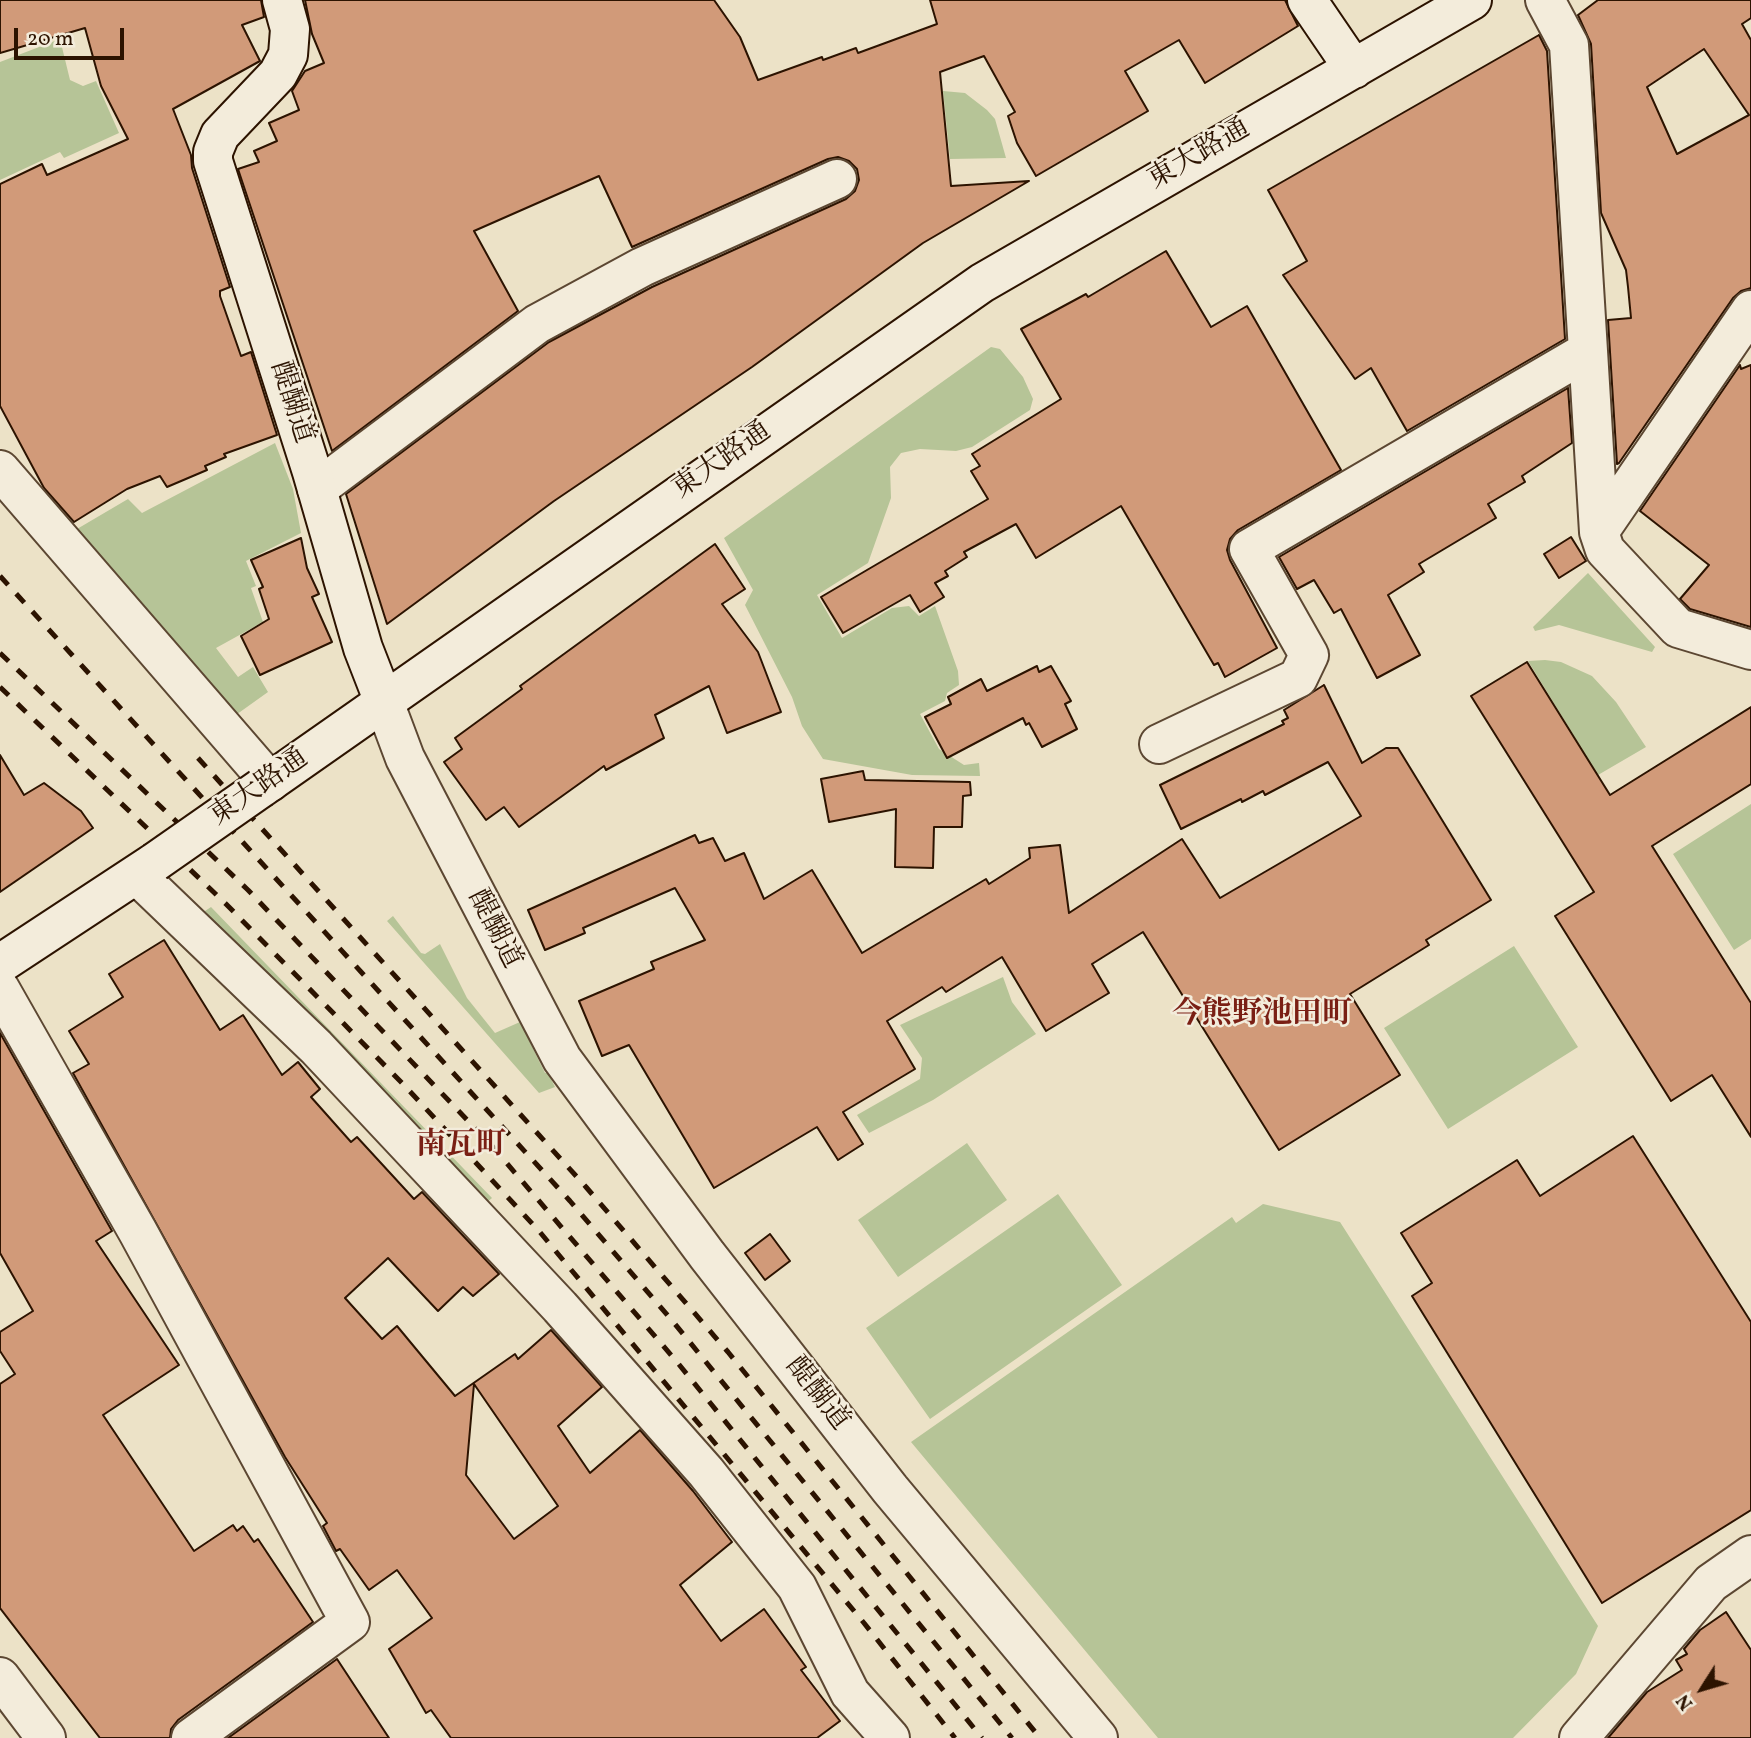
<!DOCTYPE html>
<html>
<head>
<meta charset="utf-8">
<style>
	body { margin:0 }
	#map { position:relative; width:1751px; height:1738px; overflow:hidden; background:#ece2c7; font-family:Vollkorn,serif }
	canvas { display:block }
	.north { position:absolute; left:1667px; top:1654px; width:70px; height:70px; -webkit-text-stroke:5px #f3ecdb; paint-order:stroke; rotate:233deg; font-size:19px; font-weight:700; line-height:28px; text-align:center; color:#2c1300 }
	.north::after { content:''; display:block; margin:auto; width:24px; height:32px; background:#2c1300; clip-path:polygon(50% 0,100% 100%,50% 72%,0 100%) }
	.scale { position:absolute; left:14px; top:28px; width:110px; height:32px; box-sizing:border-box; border:4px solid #2c1300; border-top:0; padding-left:9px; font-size:21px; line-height:24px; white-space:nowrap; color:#2c1300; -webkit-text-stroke:5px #f3ecdb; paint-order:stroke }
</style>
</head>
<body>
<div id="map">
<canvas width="1751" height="1738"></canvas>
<div class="north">N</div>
<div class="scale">20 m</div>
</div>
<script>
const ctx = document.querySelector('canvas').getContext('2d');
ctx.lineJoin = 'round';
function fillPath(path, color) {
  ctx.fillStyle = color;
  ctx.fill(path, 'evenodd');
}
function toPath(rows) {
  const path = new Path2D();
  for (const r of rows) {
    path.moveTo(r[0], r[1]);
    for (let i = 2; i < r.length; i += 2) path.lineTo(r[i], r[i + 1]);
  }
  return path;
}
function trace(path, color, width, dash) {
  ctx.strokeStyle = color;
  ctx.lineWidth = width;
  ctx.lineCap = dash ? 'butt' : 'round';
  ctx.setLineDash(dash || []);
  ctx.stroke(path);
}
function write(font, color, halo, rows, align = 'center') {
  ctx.font = font + ' Vollkorn,"Noto Serif JP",serif';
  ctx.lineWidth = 5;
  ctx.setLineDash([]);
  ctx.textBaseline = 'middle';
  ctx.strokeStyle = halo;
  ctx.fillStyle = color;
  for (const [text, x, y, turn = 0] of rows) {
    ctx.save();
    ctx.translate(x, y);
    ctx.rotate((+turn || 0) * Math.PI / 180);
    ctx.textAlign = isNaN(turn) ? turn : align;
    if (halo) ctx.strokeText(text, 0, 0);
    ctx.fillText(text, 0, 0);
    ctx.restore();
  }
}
fillPath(toPath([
	[60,39,70,80,83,86,96,81,119,133,64,158,60,152,0,180,0,62],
	[943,91,965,93,987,110,995,119,1006,158,950,159],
	[991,347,1000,349,1023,377,1033,399,1030,410,972,447,956,451,920,449,901,453,890,467,891,498,868,563,817,595,842,638,892,608,909,606,919,616,935,606,958,671,959,685,947,693,945,701,920,714,939,749,964,765,979,763,980,776,912,775,823,759,802,726,792,697,745,605,753,590,724,538],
	[275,443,293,489,301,533,246,561,256,586,251,588,263,622,216,648,238,677,253,667,268,692,233,717,77,529,128,499,142,513],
	[1588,573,1655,647,1652,652,1559,625,1535,631,1533,627],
	[1545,660,1561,662,1592,676,1616,702,1646,747,1598,775,1528,661],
	[1751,804,1751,939,1734,950,1673,854],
	[211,907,492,1198,485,1204,202,913],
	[393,916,421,953,425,954,440,944,467,998,495,1033,520,1022,545,1073,548,1073,555,1087,539,1093,387,921],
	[1514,946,1578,1047,1448,1129,1384,1028],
	[1003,977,1012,1002,1036,1034,933,1100,869,1133,857,1115,920,1079,922,1058,900,1025],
	[967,1143,1007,1200,898,1277,858,1220],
	[1058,1194,1122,1285,930,1419,866,1328],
	[1263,1204,1340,1222,1598,1626,1576,1674,1513,1738,1158,1738,911,1442,1232,1217,1236,1223]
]), '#b6c497');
const building = toPath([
	[0,0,261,0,264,17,242,25,260,61,173,109,191,155,192,168,230,287,220,291,220,296,241,356,251,352,277,435,224,454,226,457,205,466,207,470,167,487,160,476,127,489,74,522,44,488,0,406,0,184,42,164,47,175,128,139,101,86,85,28,0,53,0,0],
	[305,0,714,0,740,37,758,80,822,57,823,60,856,48,858,53,937,24,930,0,1285,0,1298,26,1205,83,1179,40,1125,71,1148,111,1036,176,1017,143,1008,116,1015,112,984,56,940,72,951,186,1029,181,923,243,752,367,554,501,387,624,346,494,549,342,652,287,846,199,855,191,859,180,857,169,849,161,838,157,828,159,632,247,599,176,474,231,518,311,332,451,238,169,259,162,254,151,277,141,269,123,299,110,292,91,305,71,324,63,312,34,305,0],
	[1598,0,1751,0,1751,18,1742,24,1751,40,1751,288,1741,291,1733,298,1619,463,1617,464,1608,320,1631,318,1628,287,1626,270,1601,213,1591,44,1578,15,1598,0],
	[1704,49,1749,115,1677,154,1647,87,1704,49],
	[1539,35,1547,51,1565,339,1407,431,1371,368,1355,379,1283,275,1307,261,1268,190,1539,35],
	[1166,251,1211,327,1247,306,1341,470,1238,530,1230,539,1227,550,1230,560,1277,648,1225,677,1218,663,1214,665,1121,506,1036,558,1016,524,964,552,967,557,945,571,948,576,935,583,944,597,920,612,910,595,843,633,821,597,988,499,971,471,980,466,972,454,1061,399,1021,329,1086,294,1088,297,1166,251],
	[1740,365,1741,369,1751,365,1751,627,1690,609,1680,599,1709,565,1640,511,1740,365],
	[1568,388,1572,443,1522,476,1525,482,1488,504,1496,518,1419,564,1424,572,1388,595,1420,655,1377,678,1341,609,1334,613,1314,580,1297,589,1279,557,1568,388],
	[1571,537,1586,561,1559,578,1544,554,1571,537],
	[301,538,307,568,319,594,312,597,332,642,260,675,241,636,269,619,259,589,263,587,251,560,301,538],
	[715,544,745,589,722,604,758,652,781,712,727,733,709,686,655,715,664,738,606,770,604,766,519,827,504,807,486,820,444,762,462,749,455,738,522,689,520,686,715,544],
	[1527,662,1610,795,1751,707,1751,784,1652,846,1751,1003,1751,1137,1712,1075,1671,1101,1555,916,1594,892,1471,696,1527,662],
	[1037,666,1039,672,1051,666,1071,701,1065,704,1077,729,1042,747,1029,723,1026,725,1023,718,947,758,925,717,951,704,948,697,981,679,987,691,1037,666],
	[1324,685,1362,763,1386,748,1398,748,1491,900,1426,940,1429,945,1350,994,1400,1075,1279,1150,1143,932,1092,964,1109,993,1046,1031,1002,957,946,992,942,987,887,1021,915,1069,843,1112,863,1144,838,1160,817,1127,714,1188,629,1045,602,1056,579,1001,654,969,651,962,705,940,675,888,583,928,585,933,545,950,528,910,695,835,699,843,713,838,725,861,744,853,764,899,812,870,862,953,986,879,989,884,1030,858,1029,848,1060,845,1069,913,1182,839,1220,898,1361,816,1328,762,1265,795,1263,791,1242,802,1241,799,1181,829,1160,785,1284,724,1282,721,1288,718,1284,710,1324,685],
	[0,755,24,795,44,783,81,811,93,828,0,892,0,755],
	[863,771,865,780,970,782,971,795,963,796,962,827,934,827,933,868,895,867,896,809,829,822,821,779,863,771],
	[164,940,220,1030,243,1015,282,1075,298,1062,320,1089,311,1097,351,1142,357,1137,414,1199,422,1192,499,1274,473,1296,463,1287,438,1311,388,1258,345,1298,382,1339,397,1326,455,1396,515,1354,518,1359,551,1330,602,1387,558,1426,590,1473,640,1430,693,1491,732,1542,680,1585,721,1641,764,1609,806,1667,801,1670,840,1721,817,1738,451,1738,431,1710,426,1713,389,1649,432,1618,397,1570,369,1590,340,1549,336,1551,323,1526,327,1523,285,1457,73,1073,89,1064,69,1031,123,997,109,974,164,940],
	[474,1384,558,1506,514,1539,466,1475,474,1384],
	[0,1033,112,1231,96,1241,179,1365,103,1415,194,1551,233,1525,237,1531,243,1526,254,1542,258,1539,313,1622,178,1720,171,1729,170,1738,100,1738,0,1608,0,1384,15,1374,0,1351,0,1332,33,1311,0,1253,0,1033],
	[1633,1136,1751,1322,1751,1510,1602,1603,1412,1296,1432,1283,1401,1233,1517,1160,1540,1196,1633,1136],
	[770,1234,790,1261,765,1280,745,1253,770,1234],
	[1726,1612,1751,1650,1751,1738,1608,1738,1647,1692,1682,1670,1676,1660,1687,1654,1684,1649,1700,1630,1726,1612],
	[337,1659,389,1738,228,1738,337,1659]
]);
fillPath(building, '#d19a79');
trace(building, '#2c1300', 2);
const street = toPath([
	[1588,351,1599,532,1605,550,1678,628,1751,650],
	[0,470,270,782],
	[317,489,537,324,642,267,837,179],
	[1599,532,1751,310],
	[384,702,405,758,562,1059,707,1255,890,1489,1098,1738],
	[1159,744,1298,678,1309,655,1249,549,1588,351,1569,45,1545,0],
	[137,875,316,1047,560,1307,706,1472,797,1587,850,1693,890,1738],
	[0,989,138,1232,350,1622,191,1738],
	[0,1677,46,1738],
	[1579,1738,1711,1583,1751,1555]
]);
const secondary = toPath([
	[282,0,290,29,288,55,278,74,220,135,213,152,213,161,312,472,363,648,384,702],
	[1307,0,1354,69],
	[261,788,982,283,1472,0],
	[0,964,155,862]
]);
trace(street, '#5c4732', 42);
trace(secondary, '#2c1300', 42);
trace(street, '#f3ecdb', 38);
trace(secondary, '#f3ecdb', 38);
trace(toPath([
	[0,576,570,1201,675,1324,1012,1738],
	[0,653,248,890,492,1146,677,1362,982,1738],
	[0,687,226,904,404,1085,539,1231,864,1623,955,1738],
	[198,758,586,1187,728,1352,1040,1738]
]), '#2c1300', 5, [12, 12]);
const secondaryBridge = toPath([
	[155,862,261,788]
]);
trace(secondaryBridge, '#2c1300', 42, []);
trace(secondaryBridge, '#f3ecdb', 38);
write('28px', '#2c1300', '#f3ecdb', [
	["東大路通",1200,156,-30],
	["醍醐道",290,403,72],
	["東大路通",723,462,-35],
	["東大路通",260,789,-35],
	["醍醐道",493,930,63],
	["醍醐道",816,1395,52]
]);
write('bold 30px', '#7a1f14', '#f3ecdb', [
	["今熊野池田町",1262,1016],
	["南瓦町",461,1147]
]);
</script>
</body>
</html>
